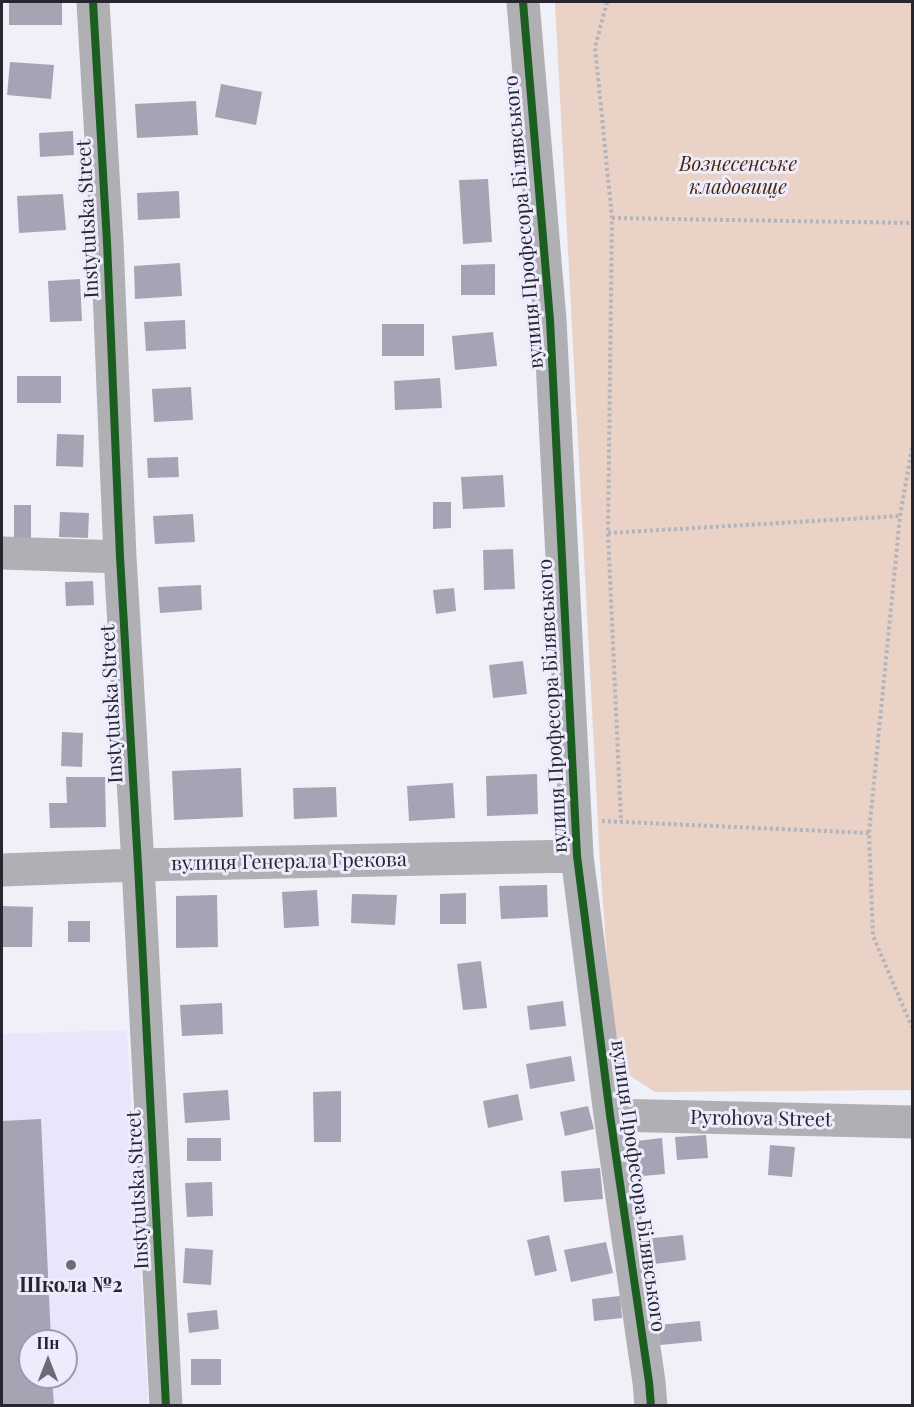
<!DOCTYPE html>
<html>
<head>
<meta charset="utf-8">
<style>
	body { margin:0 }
	#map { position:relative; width:914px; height:1407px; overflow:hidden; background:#f0f0f9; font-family:"Playfair Display",serif }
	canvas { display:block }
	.frame { position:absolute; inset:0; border:3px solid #262530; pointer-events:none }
	.north { position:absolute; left:18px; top:1329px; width:60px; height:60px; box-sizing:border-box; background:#edecfd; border:2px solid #9d9cab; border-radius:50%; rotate:0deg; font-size:16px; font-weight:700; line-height:24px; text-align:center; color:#262530 }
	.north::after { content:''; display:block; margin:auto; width:21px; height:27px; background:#6d6c76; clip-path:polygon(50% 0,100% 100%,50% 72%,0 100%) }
</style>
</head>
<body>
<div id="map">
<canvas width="914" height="1407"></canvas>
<div class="frame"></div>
<div class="north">Пн</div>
</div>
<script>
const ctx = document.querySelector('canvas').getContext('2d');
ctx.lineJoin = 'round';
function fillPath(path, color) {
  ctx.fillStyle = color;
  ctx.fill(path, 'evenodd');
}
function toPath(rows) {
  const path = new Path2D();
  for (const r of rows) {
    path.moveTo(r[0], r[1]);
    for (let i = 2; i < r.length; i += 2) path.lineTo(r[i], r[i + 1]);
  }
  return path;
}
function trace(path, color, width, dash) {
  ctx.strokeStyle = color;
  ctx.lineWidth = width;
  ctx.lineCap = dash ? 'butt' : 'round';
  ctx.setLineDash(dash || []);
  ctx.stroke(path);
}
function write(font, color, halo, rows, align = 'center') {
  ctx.font = font + ' "Playfair Display",serif';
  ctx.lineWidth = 6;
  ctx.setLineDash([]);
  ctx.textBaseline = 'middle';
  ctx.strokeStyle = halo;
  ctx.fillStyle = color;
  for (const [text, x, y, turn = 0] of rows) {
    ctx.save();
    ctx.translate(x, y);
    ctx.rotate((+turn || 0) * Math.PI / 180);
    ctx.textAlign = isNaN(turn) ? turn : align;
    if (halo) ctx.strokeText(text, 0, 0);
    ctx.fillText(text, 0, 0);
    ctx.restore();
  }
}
fillPath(toPath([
	[127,1030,148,1405,2,1405,2,1034],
	[30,1341,66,1341,66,1377,30,1377]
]), '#e7e6fa');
fillPath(toPath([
	[555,2,912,2,912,1090,655,1092,615,1066,600,863]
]), '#ead2c6');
fillPath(toPath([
	[9,2,62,2,62,25,9,25],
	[10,62,54,65,51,99,7,95],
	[221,84,262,92,256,125,215,117],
	[196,101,198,135,137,138,135,104],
	[73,131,74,155,40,157,39,133],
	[488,179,492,242,463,244,459,180],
	[179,191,180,218,138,220,137,193],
	[63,194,66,230,19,233,17,196],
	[180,263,182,296,135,299,134,266],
	[495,264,495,295,461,295,461,265],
	[80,279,82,321,50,322,48,281],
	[185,320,186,349,146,351,144,322],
	[382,324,424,324,424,356,382,356],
	[493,332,497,366,455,370,452,336],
	[17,376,61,376,61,403,17,403],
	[440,378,442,408,395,410,394,381],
	[191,387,193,420,154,422,152,389],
	[57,434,84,435,83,467,56,466],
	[178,457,179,477,148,478,147,458],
	[503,475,505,507,463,509,461,477],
	[433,502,451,502,451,528,433,529],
	[14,505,31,505,31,545,14,545],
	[60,512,89,513,88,538,59,537],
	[193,514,195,542,155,544,153,516],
	[513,549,515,589,484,590,483,550],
	[93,581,94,605,66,606,65,582],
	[201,585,202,610,160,613,158,587],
	[454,588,456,611,436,614,433,590],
	[523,661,527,694,493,698,489,665],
	[62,732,83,733,82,767,61,766],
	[241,768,243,817,174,820,172,771],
	[537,774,538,814,487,816,486,776],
	[66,777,105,777,106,827,50,828,49,803,67,803],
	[453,783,455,818,409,821,407,786],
	[336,787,337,817,294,819,293,788],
	[547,885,548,917,501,919,499,886],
	[317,890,319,926,284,928,282,892],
	[466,893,466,924,440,924,440,894],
	[352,894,397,895,395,925,351,923],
	[217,895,218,947,176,948,176,896],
	[2,906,33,907,32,947,2,947],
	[68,921,90,921,90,942,68,942],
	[481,961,487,1008,463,1010,457,964],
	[563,1001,566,1026,530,1030,527,1006],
	[222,1003,223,1034,182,1036,180,1005],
	[571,1056,575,1081,530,1089,526,1064],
	[228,1090,230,1120,185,1123,183,1093],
	[341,1091,341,1142,314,1142,313,1092],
	[518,1094,523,1120,488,1128,483,1101],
	[588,1106,594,1129,565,1136,560,1112],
	[41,1119,51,1341,30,1341,30,1377,52,1377,54,1406,2,1406,2,1121],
	[706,1135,708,1158,677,1160,675,1137],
	[187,1138,221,1138,221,1161,187,1161],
	[662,1138,665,1174,632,1177,628,1142],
	[770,1145,795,1147,792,1177,768,1175],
	[600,1168,603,1199,564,1202,561,1171],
	[212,1182,213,1216,187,1217,185,1183],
	[549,1235,557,1271,535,1276,527,1240],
	[683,1235,686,1260,647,1265,643,1239],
	[606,1242,613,1273,571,1282,564,1250],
	[185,1248,213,1250,211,1285,183,1283],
	[620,1296,622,1318,594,1321,592,1299],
	[217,1310,219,1329,189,1333,187,1313],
	[700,1321,702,1341,660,1345,658,1325],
	[191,1359,221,1359,221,1385,191,1385]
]), '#a6a4b4');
trace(toPath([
	[607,2,595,47,612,218,608,533,621,822],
	[612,218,912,223],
	[912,448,900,516,869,833,873,936,912,1027],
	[608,533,900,516],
	[602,821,869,833]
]), '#b4b4ba', 4, [3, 3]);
trace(toPath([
	[93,2,107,242,120,557,138,865,166,1406],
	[523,2,550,320,577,856,610,1115,649,1382,651,1406],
	[2,553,120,557],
	[2,870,138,865,577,856],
	[610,1115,912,1122]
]), '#afafb4', 33);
trace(toPath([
	[93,2,107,242,120,557,138,865,166,1406],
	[523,2,550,320,577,856,610,1115,649,1382,651,1406]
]), '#1b5e20', 8);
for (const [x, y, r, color] of [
	[71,1265,6,"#6d6c76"]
]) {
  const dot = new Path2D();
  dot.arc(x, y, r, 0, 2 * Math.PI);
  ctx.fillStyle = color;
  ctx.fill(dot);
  trace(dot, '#edecfd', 2);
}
write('italic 20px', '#4b2403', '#edecfd', [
	["Вознесенське",738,165],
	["кладовище",738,188]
]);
write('20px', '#262530', '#edecfd', [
	["Instytutska Street",88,219,-93],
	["вулиця Професора Білявського",524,222,-95],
	["Instytutska Street",112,704,-93],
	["вулиця Професора Білявського",553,706,-93],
	["вулиця Генерала Грекова",289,862,-1],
	["Pyrohova Street",761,1119,1],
	["вулиця Професора Білявського",638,1186,82],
	["Instytutska Street",138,1190,-93]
]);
write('bold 20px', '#262530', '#edecfd', [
	["Школа №2",71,1286]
]);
</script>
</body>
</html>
